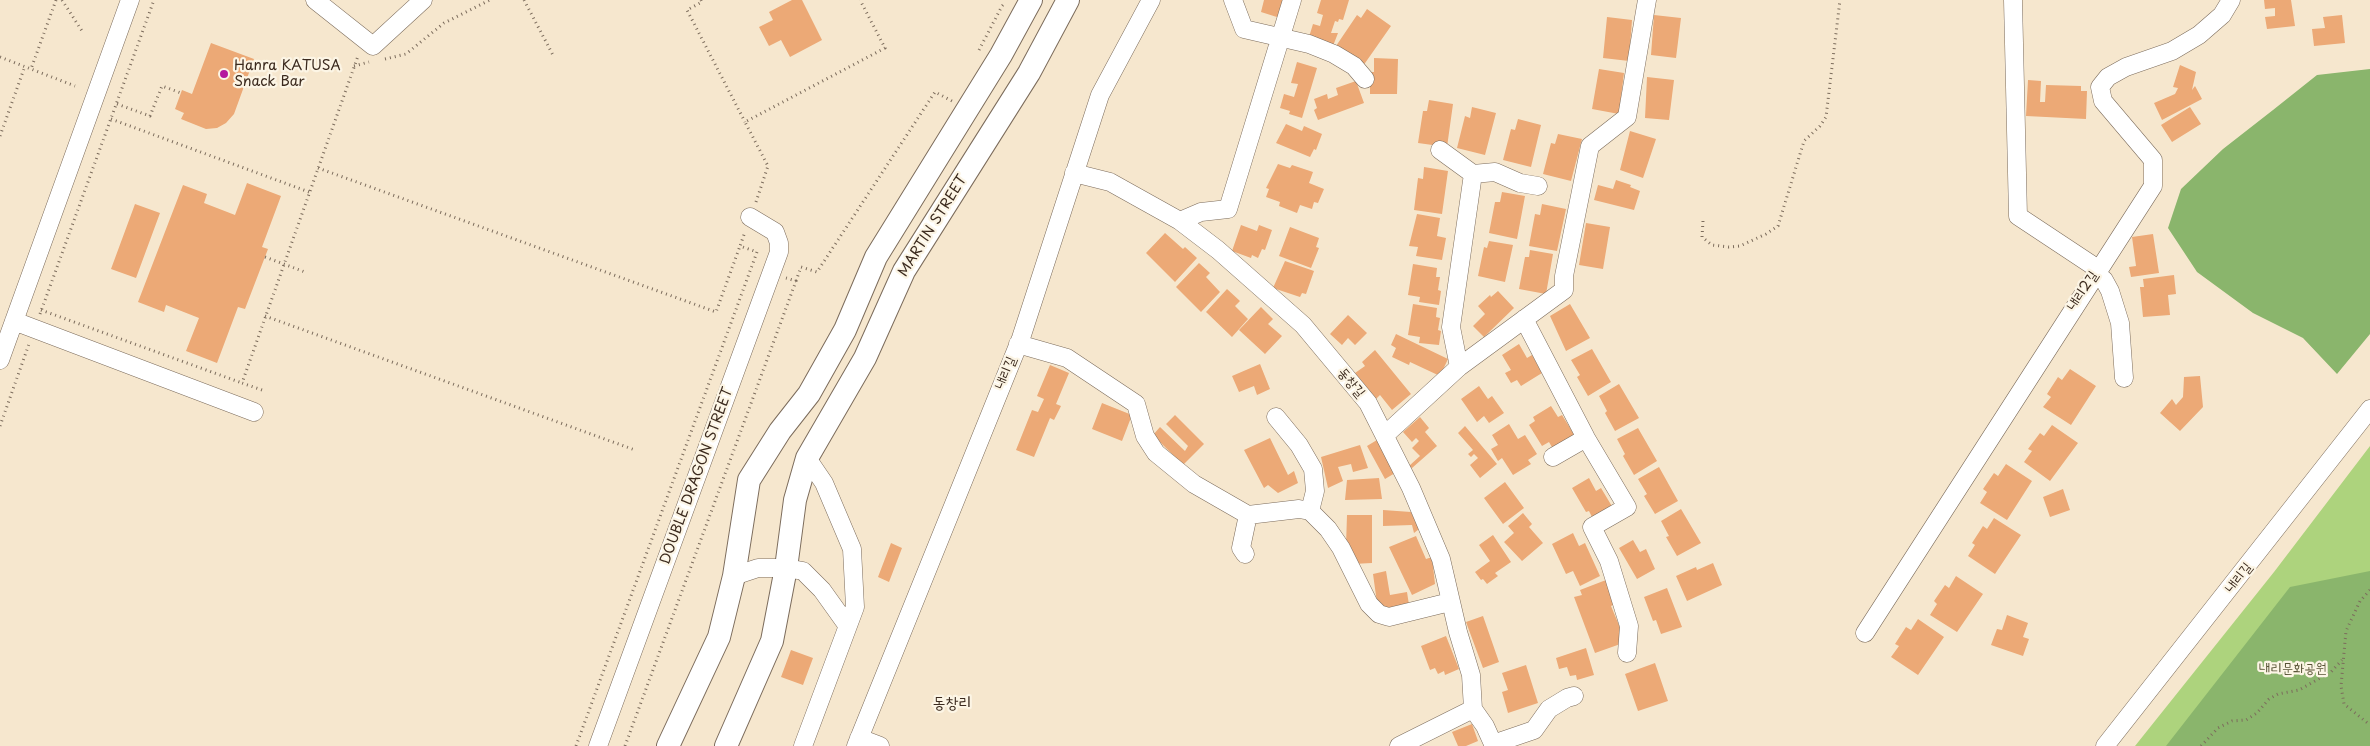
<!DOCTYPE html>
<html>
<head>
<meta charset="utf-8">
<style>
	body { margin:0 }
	canvas { display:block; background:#f6e7ce }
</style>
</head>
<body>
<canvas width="2370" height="746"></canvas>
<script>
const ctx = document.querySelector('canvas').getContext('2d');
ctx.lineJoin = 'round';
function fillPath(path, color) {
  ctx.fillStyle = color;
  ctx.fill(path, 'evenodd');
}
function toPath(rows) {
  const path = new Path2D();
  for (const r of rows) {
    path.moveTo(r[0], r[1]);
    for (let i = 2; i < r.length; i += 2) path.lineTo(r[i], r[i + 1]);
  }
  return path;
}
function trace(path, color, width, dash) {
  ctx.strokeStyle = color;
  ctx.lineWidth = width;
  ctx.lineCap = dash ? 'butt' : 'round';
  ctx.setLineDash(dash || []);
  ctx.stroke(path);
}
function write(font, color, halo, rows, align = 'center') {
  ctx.font = font + ' "Playpen Sans","Poor Story",sans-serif';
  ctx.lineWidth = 4.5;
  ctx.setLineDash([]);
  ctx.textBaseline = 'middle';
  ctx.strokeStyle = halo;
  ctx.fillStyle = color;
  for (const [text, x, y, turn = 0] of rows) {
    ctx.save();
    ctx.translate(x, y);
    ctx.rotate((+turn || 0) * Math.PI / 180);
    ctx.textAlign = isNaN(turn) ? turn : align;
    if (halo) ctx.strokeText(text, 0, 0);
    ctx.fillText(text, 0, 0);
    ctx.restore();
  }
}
fillPath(toPath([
	[2370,446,2370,746,2135,746,2274,572]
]), '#add37d');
fillPath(toPath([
	[2370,69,2370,334,2337,374,2303,338,2253,313,2197,272,2168,228,2181,189,2223,149,2273,110,2317,75],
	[2370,571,2370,746,2166,746,2290,587]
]), '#8ab56c');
fillPath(toPath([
	[792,0,802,0,822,40,790,57,781,40,769,46,759,27,773,20,769,12],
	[1264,0,1286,0,1280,18,1261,12],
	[1321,0,1349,0,1343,20,1339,19,1338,22,1335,21,1331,33,1338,33,1333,46,1309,37,1313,24,1320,26,1323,15,1317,13],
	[2264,0,2291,0,2295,26,2267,29,2265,17,2275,16,2275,8,2265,9],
	[1367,9,1391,26,1363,66,1336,46,1357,15,1361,18],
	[1654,15,1681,18,1676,58,1651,55],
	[2342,15,2345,43,2314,46,2312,29,2325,28,2323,17],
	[1607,17,1632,20,1629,61,1603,58],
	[211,43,254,59,234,114,226,123,217,128,206,129,181,119,184,113,175,109,182,90,192,94],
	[1374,58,1398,59,1397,94,1370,94,1370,72,1374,72],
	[1297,62,1317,68,1302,118,1289,114,1290,111,1280,108,1284,94,1294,97,1298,84,1291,83],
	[2180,65,2196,72,2192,90,2195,86,2202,99,2162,120,2154,103,2175,94,2178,88,2173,87],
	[1599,69,1624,73,1619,114,1592,109],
	[1647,77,1674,80,1669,120,1645,118],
	[2028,80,2041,81,2040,102,2045,102,2046,85,2081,86,2081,91,2087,91,2086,119,2026,116],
	[1356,81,1364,103,1318,120,1314,110,1317,108,1314,99,1327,94,1328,99,1338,95,1336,88],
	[1429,100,1453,104,1447,147,1418,143,1423,111,1427,111],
	[1472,107,1496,113,1485,155,1457,148,1465,116,1470,118],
	[2190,107,2201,124,2172,142,2161,125],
	[1518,119,1541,125,1531,167,1503,160,1511,129,1515,130],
	[1286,124,1302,131,1304,126,1322,134,1316,150,1314,149,1310,157,1276,143],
	[1630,131,1656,139,1643,178,1620,170],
	[1558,134,1582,139,1571,181,1543,174,1551,143,1555,144],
	[1278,164,1290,168,1292,165,1313,172,1309,183,1324,189,1318,203,1314,202,1312,209,1300,205,1297,213,1279,206,1280,202,1266,197,1269,189,1266,188],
	[1424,167,1448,171,1442,214,1414,210,1418,178,1423,179],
	[1616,180,1631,185,1630,187,1640,191,1634,210,1594,200,1598,185,1613,189],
	[247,183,281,196,262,247,268,249,245,309,238,307,217,363,186,351,199,318,166,305,164,312,138,302,183,185,207,194,204,203,235,215],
	[1502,192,1525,196,1517,239,1489,233,1495,202,1500,202],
	[135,204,160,213,136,278,111,269],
	[1542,204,1566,209,1557,251,1529,246,1535,214,1540,215],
	[1417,214,1440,218,1437,236,1446,238,1442,260,1416,256,1418,247,1409,246],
	[1586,223,1610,227,1603,269,1579,265],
	[1241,225,1257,231,1259,225,1272,230,1265,250,1262,249,1258,258,1252,255,1251,258,1232,251],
	[1290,227,1319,238,1316,247,1319,248,1311,268,1279,256],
	[1165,233,1183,249,1185,247,1197,258,1175,282,1146,253],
	[2153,234,2159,273,2131,277,2129,267,2136,266,2132,237],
	[1489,241,1513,245,1505,282,1478,276,1484,247,1487,248],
	[1530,250,1553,254,1546,294,1519,289,1525,257,1529,257],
	[1285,261,1314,271,1306,294,1302,293,1300,297,1273,288],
	[1199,263,1210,273,1206,277,1220,292,1201,312,1176,287],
	[1413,264,1437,268,1436,277,1440,277,1438,290,1441,291,1439,305,1419,302,1420,297,1408,295],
	[2174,275,2176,294,2168,295,2170,315,2143,317,2140,287,2144,287,2143,279],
	[1227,289,1240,301,1235,306,1248,319,1232,337,1206,312],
	[1498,291,1514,308,1484,337,1473,326,1485,314,1478,306,1490,295,1491,297],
	[1413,304,1437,308,1436,317,1440,318,1438,330,1441,331,1439,345,1419,343,1420,337,1408,335],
	[1570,304,1590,338,1566,351,1550,316],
	[1261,307,1273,319,1268,324,1282,336,1265,354,1239,330],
	[1348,315,1367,333,1355,345,1348,338,1342,345,1330,334],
	[1396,334,1448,359,1440,376,1410,362,1409,365,1392,357,1396,348,1391,345],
	[1519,344,1527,358,1532,355,1542,373,1521,386,1517,380,1511,383,1505,373,1511,370,1502,355],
	[1592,349,1611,382,1588,396,1577,377,1580,375,1571,360],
	[1375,350,1411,394,1392,410,1380,395,1376,399,1355,373,1365,366,1362,362],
	[1260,364,1270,389,1257,395,1254,386,1239,392,1232,376],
	[1050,365,1069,373,1056,404,1061,406,1054,420,1050,418,1034,457,1016,450,1032,410,1038,412,1044,399,1037,396],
	[2070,369,2096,386,2071,425,2043,407,2051,397,2047,394,2058,377,2062,380],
	[2200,376,2203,407,2180,431,2160,413,2172,399,2176,405,2183,397,2184,377],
	[1619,384,1639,418,1615,431,1605,413,1607,411,1599,396],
	[1479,386,1488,399,1492,396,1504,413,1489,423,1484,416,1477,422,1461,399],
	[1102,403,1132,415,1122,441,1092,429],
	[1551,406,1558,417,1562,415,1575,436,1553,449,1549,442,1542,446,1529,425,1535,421,1533,417],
	[1175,415,1204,444,1183,465,1153,435,1160,427,1185,451,1188,446,1166,424],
	[1420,417,1429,428,1425,432,1437,446,1412,468,1409,466,1420,456,1412,448,1419,441,1416,438,1412,442,1403,432],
	[1509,424,1518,439,1525,435,1537,454,1528,460,1531,464,1513,475,1502,458,1498,461,1491,449,1498,445,1492,435],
	[2052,425,2078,443,2050,481,2024,462,2032,451,2028,449,2040,433,2044,436],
	[1465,426,1497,464,1480,478,1470,465,1478,458,1474,454,1471,457,1468,454,1473,450,1458,433],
	[1638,428,1657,461,1634,475,1623,456,1625,454,1617,439],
	[1270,438,1288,475,1294,471,1298,483,1278,493,1268,485,1264,488,1244,450],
	[1377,440,1395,473,1385,479,1367,446],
	[1360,445,1368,468,1353,472,1351,464,1338,467,1343,481,1328,488,1321,457],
	[2006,464,2032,481,2007,520,1980,503,1987,492,1983,489,1994,473,1998,476],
	[1659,467,1678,501,1655,514,1644,496,1647,494,1638,479],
	[1379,478,1382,499,1345,500,1347,480],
	[1589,478,1596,491,1601,488,1613,508,1593,519,1589,511,1586,512,1572,488],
	[1505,482,1524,508,1503,524,1484,498],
	[2063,489,2070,510,2050,517,2043,497],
	[1681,509,1701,543,1677,556,1666,537,1669,536,1661,521],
	[1383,510,1411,512,1419,529,1414,533,1412,525,1383,526],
	[1523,513,1532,524,1529,527,1543,543,1522,561,1504,542,1514,533,1508,526],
	[1347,515,1372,515,1372,563,1353,564,1346,546],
	[1994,518,2021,535,1995,574,1968,556,1975,545,1972,543,1983,526,1987,529],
	[1573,533,1579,546,1585,543,1600,576,1580,586,1573,571,1566,574,1552,544],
	[1493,535,1511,562,1495,573,1498,576,1487,584,1483,579,1481,580,1475,572,1490,561,1479,545],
	[1416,536,1426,559,1432,557,1435,584,1412,595,1389,547],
	[1633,540,1640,552,1646,549,1655,569,1637,579,1619,548],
	[891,543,902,548,889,582,878,577],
	[1713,563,1722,585,1687,601,1676,576,1696,567,1697,570],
	[1386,571,1390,595,1407,592,1409,605,1378,610,1373,574],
	[1956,576,1983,594,1957,632,1930,615,1937,604,1934,601,1945,585,1949,588],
	[1606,580,1615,604,1611,606,1626,642,1595,653,1574,597,1582,595,1580,590],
	[1667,588,1682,627,1661,634,1656,620,1653,621,1644,597],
	[2007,615,2028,623,2023,637,2029,639,2023,656,1991,645,1997,629,2002,630],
	[1483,616,1499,662,1483,668,1466,622],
	[1918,619,1944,637,1918,675,1891,657,1899,646,1895,644,1906,627,1911,630],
	[1446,636,1459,669,1445,675,1444,671,1438,674,1435,668,1430,670,1421,646],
	[1586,648,1594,675,1577,680,1576,675,1570,676,1567,667,1559,669,1556,658],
	[791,650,813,658,803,685,781,677],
	[1655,663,1668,701,1638,711,1625,674],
	[1526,665,1538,703,1508,713,1502,692,1508,690,1502,673],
	[1472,724,1478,741,1466,746,1458,746,1452,732]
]), '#eca976');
const minor = toPath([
	[315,0,373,46,423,0],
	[1233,0,1244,29,1309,44,1334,54,1354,66,1365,79],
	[2013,0,2018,216,2098,269],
	[1440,150,1473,174],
	[1074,173,1110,182,1180,221,1218,250,1303,325,1368,403,1411,488,1441,559,1458,632,1471,675,1473,709,1485,726,1494,746],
	[1180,221,1201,212,1228,209,1292,0],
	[2095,274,2104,280,2110,291,2120,323,2124,378],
	[1524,319,1586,438,1627,507,1592,527,1609,561,1629,626,1627,653],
	[14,321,254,412],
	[1018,344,1067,358,1136,404,1145,436,1156,453,1194,484,1248,515,1299,509,1310,511,1328,529,1341,548,1369,604,1379,614,1389,617,1450,602],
	[0,360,130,0],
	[1459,367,1451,327,1473,174,1495,172,1520,183,1538,186],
	[1276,417,1299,445,1313,469,1315,491,1310,511],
	[1385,435,1459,367,1564,290,1564,276,1590,146,1627,117,1647,0],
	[1553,457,1586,438],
	[1245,554,1241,548,1248,515],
	[734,576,758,568,786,568,803,571,822,590,847,625],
	[1865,633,2153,186,2153,160,2103,101,2100,87,2108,77,2126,67,2172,51,2199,35,2222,15,2231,0],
	[859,738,880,746],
	[1493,744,1534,730,1549,709,1567,698,1574,696],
	[598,746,779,252,779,243,775,232,750,217],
	[803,746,855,607,852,549,824,483,807,458],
	[856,746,1021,338,1100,95,1151,0],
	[1399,746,1473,709],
	[2105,746,2370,409]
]);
const major = toPath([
	[668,746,719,637,734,576,749,480,780,431,809,394,845,330,876,257,1001,55,1031,0],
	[726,746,772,641,786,568,795,500,807,458,865,358,904,271,1029,73,1068,0]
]);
trace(minor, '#7c6c5c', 19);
trace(major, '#7c6c5c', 24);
trace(toPath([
	[56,0,31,69,75,86],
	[62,0,82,31],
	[524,0,554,57],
	[701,0,702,2,687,10,745,122],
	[979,50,1002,6,1005,3],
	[0,57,31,69],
	[385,59,406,54,444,23,490,0],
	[354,66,369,62],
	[117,104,150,116,162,86,181,93],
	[111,119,309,192],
	[0,136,25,66],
	[318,168,716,312,740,246],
	[756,202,768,166,745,122,885,48,860,0],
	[1703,221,1702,237,1712,245,1729,247,1740,246,1766,234,1778,226,1804,141,1820,126,1826,117,1840,0],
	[265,257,305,272],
	[796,281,801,267,817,272,935,92,952,101],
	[41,310,242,383],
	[40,314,154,0],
	[265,316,635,450],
	[262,390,242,383,358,56],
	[0,426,29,344],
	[2370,590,2360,601,2346,631,2341,686,2344,704,2370,725],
	[576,746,757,252,740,246,745,232],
	[625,746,796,281,786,278],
	[2201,746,2218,728,2232,721,2246,720,2257,713,2269,699,2278,694,2299,690,2331,672,2342,660]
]), '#7c6c5c', 3, [1, 4]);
trace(minor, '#fff', 18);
trace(major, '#fff', 22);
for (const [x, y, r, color] of [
	[224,74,5,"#b5179e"]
]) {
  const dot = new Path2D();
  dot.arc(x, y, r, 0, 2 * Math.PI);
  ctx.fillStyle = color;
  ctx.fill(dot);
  trace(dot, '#fcf5e5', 2);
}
write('14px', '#3b2a1e', '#fcf5e5', [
	["Hanra KATUSA",234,66],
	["Snack Bar",234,82]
], 'left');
write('14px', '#3b2a1e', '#fcf5e5', [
	["MARTIN STREET",933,226,-58],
	["내리2길",2083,291,-57],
	["내리길",1006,373,-68],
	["동창길",1351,383,50],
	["DOUBLE DRAGON STREET",697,476,-70],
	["내리길",2239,578,-52]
]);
write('14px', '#585436', '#fcf5e5', [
	["내리문화공원",2293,669]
]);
write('16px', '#3b2a1e', '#fcf5e5', [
	["동창리",952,704]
]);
</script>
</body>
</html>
